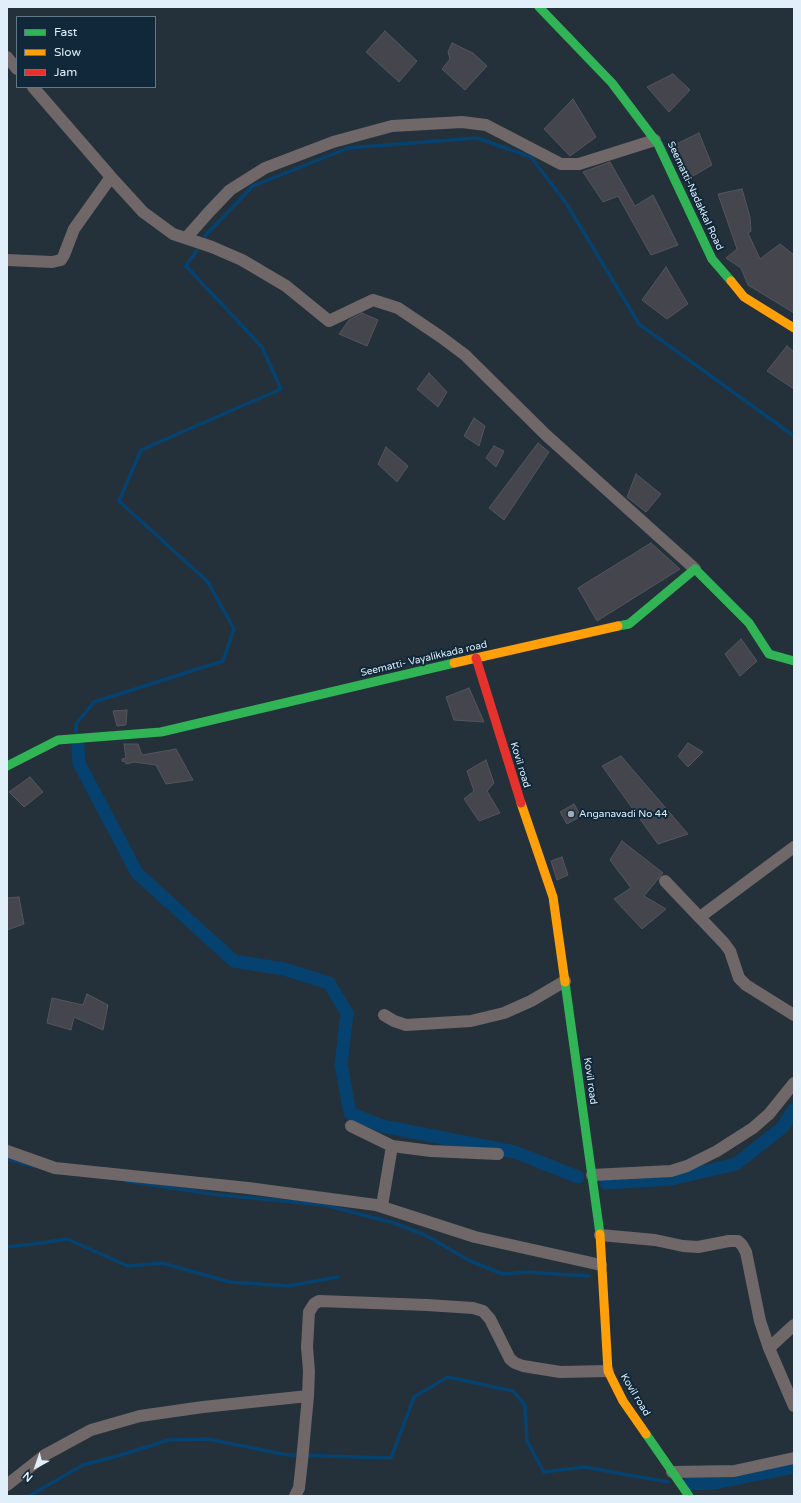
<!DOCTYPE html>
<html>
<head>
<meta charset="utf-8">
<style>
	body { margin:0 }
	#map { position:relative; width:801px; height:1503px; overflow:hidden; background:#24313a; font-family:"Varela Round",sans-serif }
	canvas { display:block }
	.frame { position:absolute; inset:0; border:8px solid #e0effa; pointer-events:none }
	.legend { position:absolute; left:16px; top:16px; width:140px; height:72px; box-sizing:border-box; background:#102839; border:1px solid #637886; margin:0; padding:5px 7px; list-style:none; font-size:12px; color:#e0effa }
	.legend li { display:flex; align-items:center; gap:8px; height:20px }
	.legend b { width:20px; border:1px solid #637886 }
	.north { position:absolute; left:16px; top:1447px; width:40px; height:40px; -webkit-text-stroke:3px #102839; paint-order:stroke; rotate:220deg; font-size:11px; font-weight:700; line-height:16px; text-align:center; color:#e0effa }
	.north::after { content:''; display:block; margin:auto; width:14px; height:18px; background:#e0effa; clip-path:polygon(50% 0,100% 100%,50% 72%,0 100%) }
</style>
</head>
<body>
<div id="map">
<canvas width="801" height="1503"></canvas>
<div class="frame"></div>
<ul class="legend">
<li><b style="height:5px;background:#30b455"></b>Fast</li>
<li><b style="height:5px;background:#ff9f0a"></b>Slow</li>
<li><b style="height:5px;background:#e5322d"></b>Jam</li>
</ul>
<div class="north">N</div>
</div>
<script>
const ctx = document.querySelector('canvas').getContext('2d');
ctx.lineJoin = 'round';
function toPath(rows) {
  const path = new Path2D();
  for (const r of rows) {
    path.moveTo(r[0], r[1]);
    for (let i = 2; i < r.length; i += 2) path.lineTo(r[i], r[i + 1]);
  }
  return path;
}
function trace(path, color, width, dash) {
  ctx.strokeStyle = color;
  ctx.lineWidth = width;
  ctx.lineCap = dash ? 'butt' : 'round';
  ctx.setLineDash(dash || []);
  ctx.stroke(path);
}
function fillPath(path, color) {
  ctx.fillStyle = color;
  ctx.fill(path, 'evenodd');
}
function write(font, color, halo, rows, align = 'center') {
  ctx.font = font + ' "Varela Round",sans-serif';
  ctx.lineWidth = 4;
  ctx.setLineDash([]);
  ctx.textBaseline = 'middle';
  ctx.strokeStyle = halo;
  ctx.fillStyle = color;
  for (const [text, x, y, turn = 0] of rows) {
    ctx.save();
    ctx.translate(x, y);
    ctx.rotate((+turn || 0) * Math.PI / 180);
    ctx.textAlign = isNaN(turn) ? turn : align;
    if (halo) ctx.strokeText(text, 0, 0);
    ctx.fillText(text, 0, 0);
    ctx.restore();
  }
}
trace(toPath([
	[205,236,253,186,348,148,477,138,531,157,566,203,639,324,794,436],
	[76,732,76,724,94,702,223,661,234,629,208,582,119,501,141,450,281,389,262,347,186,266,197,250],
	[7,1159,33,1166],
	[126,1181,212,1194,325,1205,394,1223,425,1235,470,1261,503,1274,525,1272,589,1276],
	[7,1247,41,1243,67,1239,128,1266,162,1263,230,1282,288,1286,338,1277],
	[29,1496,83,1465,128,1453,168,1440,208,1439,288,1455,391,1458,414,1397,448,1377,513,1391,525,1405,527,1441,544,1472,584,1467,668,1482]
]), '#064270', 3.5);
trace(toPath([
	[78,746,79,763,137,873,234,961,284,969,329,983,347,1013,341,1064,350,1113,382,1126,515,1152,578,1177],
	[606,1183,672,1179,736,1164,783,1127,794,1109],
	[689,1484,713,1483,794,1467]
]), '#064270', 13);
const building = toPath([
	[385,31,417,61,399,82,366,52,385,31],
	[452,43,473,53,487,66,465,90,442,69,450,59,448,52,452,43],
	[673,74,690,90,669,112,647,87,673,74],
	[573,99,596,137,570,156,544,129,573,99],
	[699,133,712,165,686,180,670,147,699,133],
	[610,162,635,206,653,195,678,245,651,255,618,196,603,202,583,172,610,162],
	[742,189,750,217,751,231,748,233,760,259,780,244,794,255,794,313,748,285,741,268,726,258,737,249,718,194,742,189],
	[666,267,688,304,667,319,642,300,666,267],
	[362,313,378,320,367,346,339,334,349,320,362,313],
	[787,346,794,352,794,389,767,371,787,346],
	[429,373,447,392,438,407,417,389,429,373],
	[474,418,485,426,479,446,464,436,474,418],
	[538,443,549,452,504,520,489,508,538,443],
	[494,446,504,451,496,467,486,458,494,446],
	[386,447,408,466,397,482,378,464,386,447],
	[636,474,661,494,646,512,627,497,636,474],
	[651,543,680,569,597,621,578,588,651,543],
	[741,639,757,661,740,676,725,654,741,639],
	[469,688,484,722,454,720,446,697,469,688],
	[127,710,126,725,117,726,113,711,127,710],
	[688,743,703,752,688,767,678,756,688,743],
	[124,744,138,744,142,755,176,749,193,780,166,784,156,765,134,762,126,764,126,762,122,761,122,759,126,758,124,744],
	[621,756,688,834,658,844,602,766,621,756],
	[486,760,494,783,487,791,500,813,479,821,464,799,474,791,467,771,486,760],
	[30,777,43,792,24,807,9,792,30,777],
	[574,804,581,816,567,824,560,812,574,804],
	[622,841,663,873,644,896,666,909,642,929,614,899,631,888,610,860,622,841],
	[562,857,568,875,557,880,551,861,562,857],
	[19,897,24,924,7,930,7,898,19,897],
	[87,994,108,1005,103,1030,74,1017,71,1030,47,1023,52,998,83,1005,87,994]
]);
fillPath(building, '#45464d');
trace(building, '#54555d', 1);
trace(toPath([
	[7,57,17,69],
	[33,87,111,177,143,212,173,234,212,247,242,260,286,286,329,321,373,300,398,308,441,337,465,355,546,435,695,569],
	[186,238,209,212,230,190,265,168,333,142,392,126,462,122,486,125,561,164,579,164,655,140],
	[7,260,52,262,61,260,64,255,74,229,111,177],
	[665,881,724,943,730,951,739,978,746,985,794,1015],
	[700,917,794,847],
	[384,1015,394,1021,406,1025,471,1021,504,1013,531,1001,565,981],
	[351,1126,392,1146],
	[7,1151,55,1168,248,1188,376,1205,475,1237,601,1265],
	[592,1175,671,1171,687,1166,717,1151,753,1128,769,1114,794,1083],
	[382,1206,392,1146,431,1151,498,1154],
	[600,1235,655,1240,683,1246,698,1247,729,1241,738,1241,742,1245,746,1252,760,1321,769,1348,794,1406],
	[769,1348,794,1325],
	[672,1472,734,1471,794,1458],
	[7,1485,45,1455,91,1430,140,1416,203,1407,308,1396],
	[295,1496,299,1488,302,1461,308,1396,309,1371,307,1347,309,1312,314,1304,319,1301,427,1305,473,1308,483,1311,490,1319,510,1359,515,1363,523,1366,560,1372,608,1371]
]), '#6f6768', 12);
trace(toPath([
	[539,7,612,83,658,144,712,259,731,281],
	[618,626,629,624,695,569,749,623,769,654,794,661],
	[7,766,58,740,161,732,454,663],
	[565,982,600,1234],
	[646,1434,689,1496]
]), '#30b455', 9);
trace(toPath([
	[731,281,744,297,794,328],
	[454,663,618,626],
	[521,803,553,897,565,982],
	[600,1234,608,1371,623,1401,646,1434]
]), '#ff9f0a', 9);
trace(toPath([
	[476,658,521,803]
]), '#e5322d', 9);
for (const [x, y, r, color] of [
	[571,814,4,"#9eacb7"]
]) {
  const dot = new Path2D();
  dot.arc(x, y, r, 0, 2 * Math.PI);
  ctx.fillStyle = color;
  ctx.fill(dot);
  trace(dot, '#102839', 1.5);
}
write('10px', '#e0effa', '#102839', [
	["Seematti-Nadakkal Road",695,196,65],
	["Seematti- Vayalikkada road",424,659,-13],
	["Kovil road",520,765,73],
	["Kovil road",590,1081,82],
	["Kovil road",635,1395,59]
]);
write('10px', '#e0effa', '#102839', [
	["Anganavadi No 44",579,814]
], 'left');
</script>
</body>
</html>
